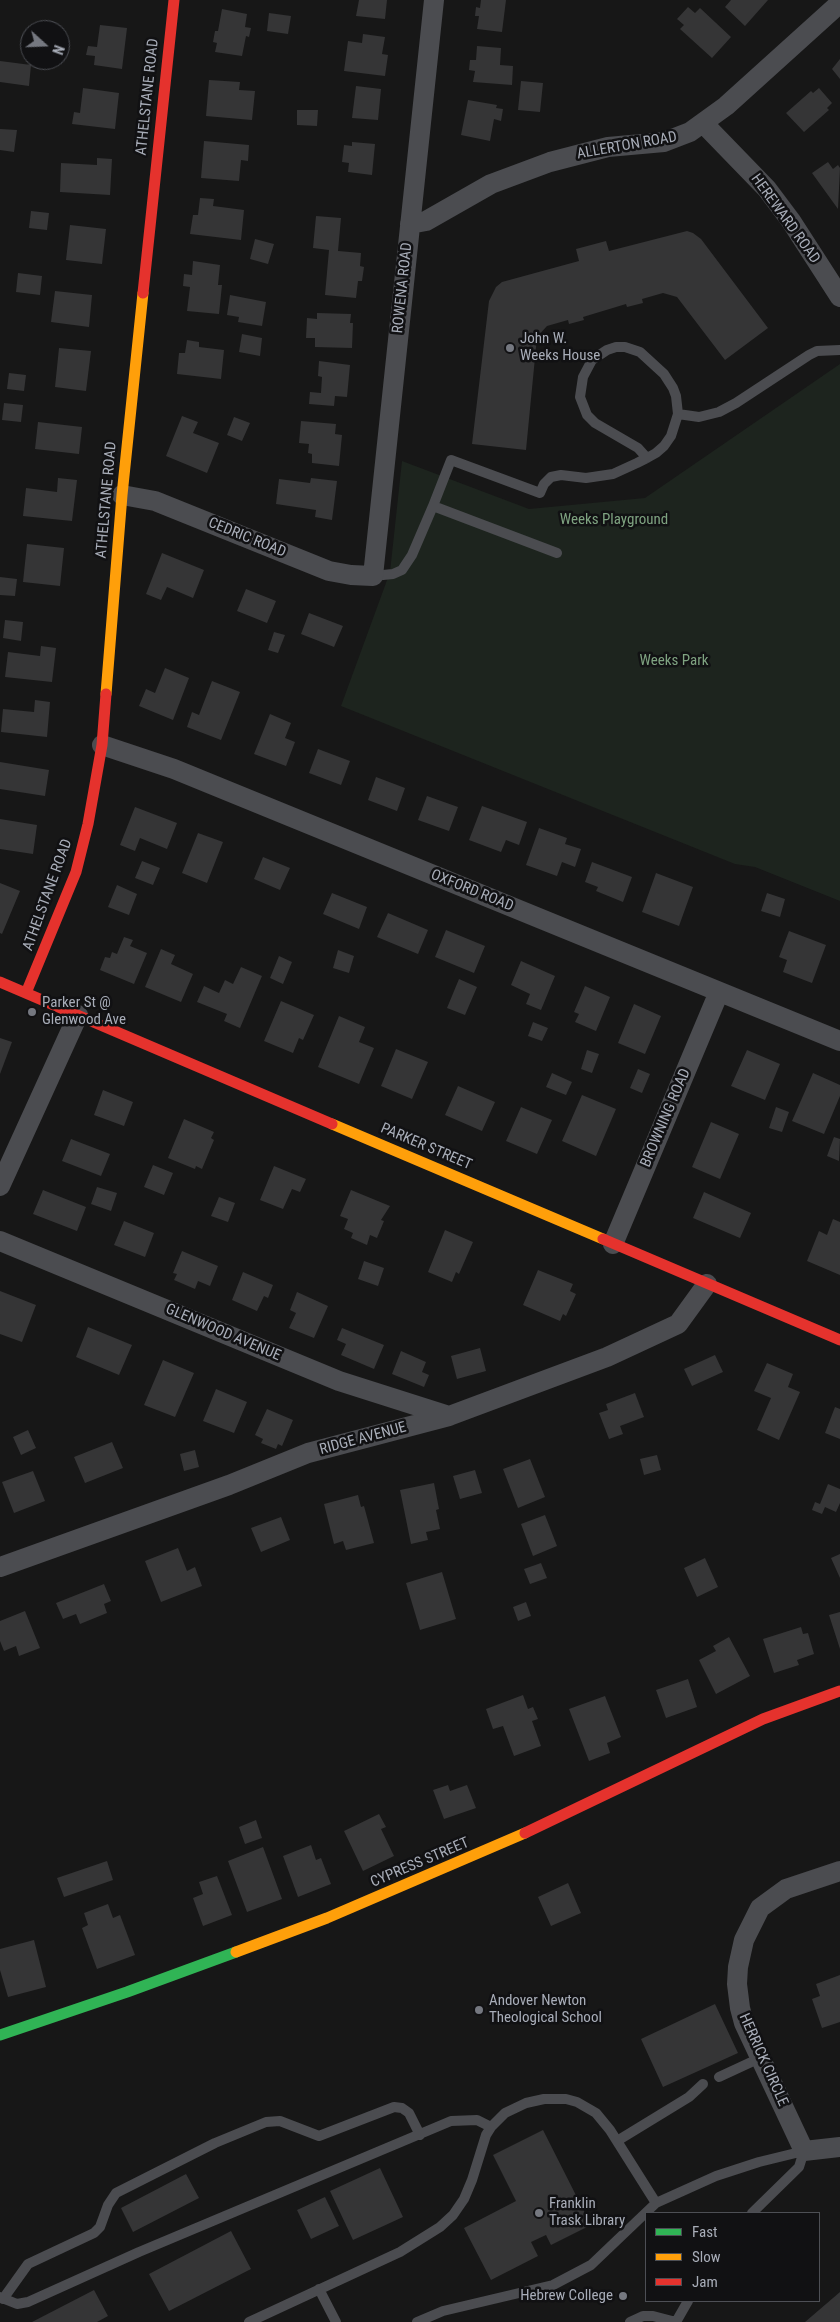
<!DOCTYPE html>
<html>
<head>
<meta charset="utf-8">
<style>
	body { margin:0 }
	#map { position:relative; width:840px; height:2322px; overflow:hidden; background:#171717; font-family:"Roboto Condensed",sans-serif }
	canvas { display:block }
	.legend { position:absolute; left:645px; top:2212px; width:175px; height:90px; box-sizing:border-box; background:#111113; border:1px solid #4d4f55; margin:0; padding:6px 9px; list-style:none; font-size:15px; color:#a8adb8 }
	.legend li { display:flex; align-items:center; gap:10px; height:25px }
	.legend b { width:25px; border:1px solid #4d4f55 }
	.north { position:absolute; left:20px; top:20px; width:50px; height:50px; box-sizing:border-box; background:#111113; border:1px solid #4d4f55; border-radius:50%; rotate:110deg; font-size:14px; font-weight:700; line-height:20px; text-align:center; color:#a8adb8 }
	.north::after { content:''; display:block; margin:auto; width:18px; height:22px; background:#757880; clip-path:polygon(50% 0,100% 100%,50% 72%,0 100%) }
</style>
</head>
<body>
<div id="map">
<canvas width="840" height="2322"></canvas>
<ul class="legend">
<li><b style="height:6px;background:#30b455"></b>Fast</li>
<li><b style="height:6px;background:#ff9f0a"></b>Slow</li>
<li><b style="height:6px;background:#e5322d"></b>Jam</li>
</ul>
<div class="north">N</div>
</div>
<script>
const ctx = document.querySelector('canvas').getContext('2d');
ctx.lineJoin = 'round';
function fillPath(path, color) {
  ctx.fillStyle = color;
  ctx.fill(path, 'evenodd');
}
function toPath(rows) {
  const path = new Path2D();
  for (const r of rows) {
    path.moveTo(r[0], r[1]);
    for (let i = 2; i < r.length; i += 2) path.lineTo(r[i], r[i + 1]);
  }
  return path;
}
function trace(path, color, width, dash) {
  ctx.strokeStyle = color;
  ctx.lineWidth = width;
  ctx.lineCap = dash ? 'butt' : 'round';
  ctx.setLineDash(dash || []);
  ctx.stroke(path);
}
function write(font, color, halo, rows, align = 'center') {
  ctx.font = font + ' "Roboto Condensed",sans-serif';
  ctx.lineWidth = 5;
  ctx.setLineDash([]);
  ctx.textBaseline = 'middle';
  ctx.strokeStyle = halo;
  ctx.fillStyle = color;
  for (const [text, x, y, turn = 0] of rows) {
    ctx.save();
    ctx.translate(x, y);
    ctx.rotate((+turn || 0) * Math.PI / 180);
    ctx.textAlign = isNaN(turn) ? turn : align;
    if (halo) ctx.strokeText(text, 0, 0);
    ctx.fillText(text, 0, 0);
    ctx.restore();
  }
}
fillPath(toPath([
	[840,364,840,901,755,867,735,864,341,706,390,572,402,461,529,509,645,498]
]), '#1d241e');
fillPath(toPath([
	[359,0,387,0,385,19,356,16],
	[481,0,506,0,502,32,477,29,479,16,475,16,476,7,480,8],
	[731,0,768,0,745,26,725,7],
	[688,7,695,13,700,8,731,37,712,58,680,29,684,25,677,19],
	[222,9,247,14,245,27,251,28,249,37,246,36,242,56,215,52,217,43,213,42,215,31,218,31],
	[269,13,291,16,288,34,267,31],
	[100,25,127,28,122,69,94,65,95,56,86,55,88,46,97,47],
	[363,34,385,37,382,54,388,55,385,76,344,71,348,41,362,43],
	[477,46,501,48,500,65,513,66,512,85,473,82,475,71,469,70,470,60,476,60],
	[840,59,840,79,832,69],
	[0,61,31,65,29,86,0,82],
	[209,80,240,82,239,90,255,91,252,120,206,116],
	[521,81,543,83,540,112,518,110],
	[356,86,381,89,378,120,352,118],
	[83,88,119,93,115,129,72,124,74,112,80,113],
	[819,88,832,103,827,108,829,110,804,132,786,113,811,91,813,93],
	[468,100,497,105,496,108,503,109,501,121,494,119,490,141,461,135],
	[297,110,318,110,317,126,297,125],
	[0,129,17,130,14,152,0,150],
	[204,141,249,145,248,161,241,160,239,181,201,178],
	[352,142,375,144,372,175,348,172,349,163,342,162,344,145,352,146],
	[97,158,112,159,110,195,60,192,61,163,97,165],
	[828,162,833,169,838,165,840,168,838,209,812,173],
	[200,198,214,199,213,206,244,210,241,240,190,234,193,215,198,215],
	[31,211,49,213,47,230,29,228],
	[316,216,341,218,338,251,361,253,360,266,364,267,362,281,358,281,356,298,325,295,329,250,313,248],
	[70,225,106,229,102,264,66,260],
	[687,231,693,233,701,239,768,328,725,360,677,297,663,293,642,299,643,303,627,307,626,304,583,317,584,320,569,324,568,320,547,326,537,337,526,450,472,444,489,301,496,287,502,282,579,261,576,249,606,241,609,251],
	[255,239,274,244,268,264,250,259],
	[193,261,220,265,218,285,222,285,219,314,187,311,190,287,183,286,184,274,192,275],
	[18,273,42,276,40,295,16,292],
	[55,291,92,295,89,327,51,322],
	[230,295,266,302,262,326,238,322,239,317,227,315],
	[317,313,351,314,350,323,353,323,352,348,315,347,315,338,306,338,307,318,317,319],
	[242,334,262,338,260,356,239,352],
	[187,340,199,342,199,347,224,350,221,379,177,374,179,353,185,353],
	[59,348,91,351,86,391,55,387],
	[319,361,350,365,347,397,335,396,334,406,309,404,310,392,321,393,322,377,318,376],
	[9,373,26,375,24,391,7,389],
	[4,403,23,405,21,422,2,420],
	[182,416,198,422,193,433,219,443,207,473,166,456],
	[234,417,250,423,242,441,227,435],
	[301,421,336,424,335,434,342,435,339,466,312,463,312,454,308,453,309,444,299,443],
	[38,422,82,427,79,454,35,449],
	[58,478,77,480,72,521,23,516,26,488,57,492],
	[311,478,337,481,332,520,315,517,316,510,276,504,279,479,310,483],
	[27,544,64,548,60,586,23,582],
	[162,553,204,570,193,598,167,587,161,600,146,594],
	[0,577,17,579,15,596,0,595],
	[246,589,276,601,267,623,237,611],
	[309,613,343,626,334,647,301,634],
	[5,620,23,622,21,641,3,638],
	[274,632,285,635,278,653,268,650],
	[41,646,56,648,52,682,5,677,8,652,40,656],
	[165,668,189,678,173,720,139,706,146,689,155,693],
	[212,681,240,692,221,740,187,727,192,712,199,715],
	[35,700,50,702,47,737,1,732,3,709,34,712],
	[270,714,291,723,285,738,295,742,286,766,254,754],
	[318,749,350,761,341,785,309,773],
	[0,762,49,770,45,796,0,789],
	[376,777,405,788,397,811,368,800],
	[427,796,458,807,449,831,418,820],
	[482,806,527,822,519,845,506,840,501,852,469,840],
	[135,807,177,823,167,849,140,838,135,851,120,845],
	[0,819,37,825,33,854,0,849],
	[539,828,567,838,565,844,581,849,575,867,562,862,557,876,526,865],
	[198,833,223,842,207,883,182,873],
	[263,857,290,868,280,890,254,879],
	[142,861,160,868,153,885,135,878],
	[592,862,632,877,623,902,596,891,598,887,585,882],
	[656,873,693,887,679,926,642,912],
	[0,883,20,891,2,934,0,933],
	[117,885,137,894,129,915,108,907],
	[332,893,367,907,359,929,323,914],
	[767,893,785,899,780,917,761,911],
	[388,913,428,930,418,954,377,937],
	[446,930,485,946,474,973,435,957],
	[789,931,826,945,812,983,783,972,787,960,779,957],
	[124,937,133,940,130,946,147,953,134,984,100,970,105,957,110,958,112,952,117,954],
	[161,949,175,955,171,964,193,974,181,1002,145,987],
	[338,950,354,956,349,973,333,968],
	[279,956,292,962,283,984,270,978],
	[521,961,555,976,541,1010,526,1004,530,994,511,985],
	[241,967,262,976,240,1028,224,1021,227,1014,197,1002,204,986,219,993,225,980,233,984],
	[459,979,477,987,465,1015,447,1008],
	[585,986,610,997,596,1031,575,1022,579,1014,574,1012],
	[281,1001,314,1015,303,1040,299,1038,293,1053,264,1041],
	[634,1004,661,1016,645,1054,618,1043],
	[339,1016,365,1027,359,1042,374,1048,359,1084,318,1067],
	[533,1022,548,1028,542,1041,528,1036],
	[0,1038,12,1042,0,1074],
	[396,1049,428,1062,412,1099,381,1086],
	[587,1050,599,1054,592,1073,581,1069],
	[747,1050,780,1064,765,1100,731,1086],
	[638,1069,650,1074,642,1093,630,1088],
	[552,1073,572,1082,566,1095,546,1087],
	[813,1073,840,1085,840,1096,824,1134,792,1121],
	[458,1086,495,1102,482,1131,445,1115],
	[103,1090,133,1102,124,1126,94,1115],
	[582,1095,616,1109,596,1156,562,1141],
	[521,1107,552,1120,537,1154,506,1141],
	[776,1107,789,1112,782,1132,769,1128],
	[184,1119,214,1132,211,1138,214,1140,202,1169,196,1166,195,1169,168,1158],
	[711,1122,739,1134,720,1179,692,1167],
	[834,1137,840,1139,839,1161,827,1156],
	[71,1139,110,1154,101,1176,62,1161],
	[153,1165,173,1173,164,1195,144,1187],
	[274,1166,306,1179,300,1192,292,1189,283,1209,260,1200],
	[97,1187,117,1193,111,1211,91,1204],
	[43,1190,86,1207,77,1231,33,1214],
	[351,1190,390,1206,381,1220,384,1221,377,1238,370,1235,367,1245,351,1238,353,1233,344,1229,348,1219,340,1216],
	[704,1192,751,1213,740,1238,693,1218],
	[219,1197,235,1203,228,1222,211,1216],
	[833,1219,840,1222,840,1275,807,1261,819,1231,827,1235],
	[124,1221,154,1233,145,1257,114,1245],
	[445,1230,473,1242,459,1274,456,1272,452,1282,428,1272],
	[182,1251,218,1266,210,1286,198,1281,195,1289,174,1280,177,1274,173,1273],
	[364,1261,384,1268,378,1286,358,1279],
	[538,1270,573,1284,570,1291,576,1294,566,1316,563,1314,560,1321,523,1305],
	[243,1272,273,1285,268,1298,264,1296,257,1311,232,1300],
	[0,1291,36,1305,22,1342,0,1334],
	[297,1292,328,1306,314,1338,289,1328,296,1313,290,1310],
	[88,1327,132,1345,119,1375,76,1357],
	[342,1328,384,1345,374,1369,341,1355,346,1344,337,1340],
	[480,1348,486,1371,457,1379,451,1356],
	[401,1351,426,1362,422,1372,429,1375,424,1387,392,1374],
	[715,1355,723,1372,692,1386,684,1369],
	[163,1360,194,1373,175,1417,144,1405],
	[767,1363,793,1374,788,1387,800,1392,779,1440,757,1430,771,1398,754,1391],
	[216,1389,247,1402,234,1433,203,1421],
	[635,1393,644,1417,620,1426,623,1434,609,1439,599,1413,608,1410,606,1404],
	[835,1407,840,1409,840,1439,825,1433],
	[267,1409,293,1420,282,1446,278,1444,276,1449,261,1443,263,1439,255,1435],
	[28,1430,36,1448,21,1455,13,1437],
	[112,1442,123,1468,85,1483,74,1457],
	[195,1450,199,1467,184,1471,180,1454],
	[657,1455,661,1470,644,1475,640,1459],
	[530,1459,545,1497,518,1508,503,1469],
	[475,1470,482,1493,460,1499,453,1476],
	[33,1471,45,1501,14,1513,2,1482],
	[434,1483,439,1509,436,1510,440,1529,426,1532,428,1540,411,1544,400,1490],
	[828,1484,840,1489,840,1503,836,1512,825,1507,822,1514,812,1510,815,1502,820,1504],
	[358,1495,361,1507,364,1506,374,1543,346,1550,343,1541,334,1544,324,1504],
	[545,1515,557,1546,533,1556,521,1524],
	[281,1517,290,1540,261,1552,251,1528],
	[178,1548,187,1571,195,1567,202,1586,161,1602,145,1561],
	[840,1554,840,1578,831,1558],
	[705,1558,718,1587,697,1597,684,1568],
	[541,1563,547,1578,530,1584,524,1569],
	[442,1572,456,1619,420,1630,406,1583],
	[104,1584,111,1601,104,1604,107,1613,80,1624,76,1614,63,1619,56,1603],
	[526,1602,531,1616,518,1621,513,1607],
	[25,1611,40,1648,19,1656,16,1646,4,1651,0,1641,0,1621],
	[840,1612,840,1649,829,1615],
	[801,1627,803,1634,808,1633,814,1654,797,1660,799,1665,774,1673,763,1639],
	[729,1637,750,1676,716,1694,699,1660,716,1651,713,1646],
	[688,1679,697,1707,666,1718,656,1690],
	[523,1695,528,1709,533,1707,538,1719,532,1721,541,1746,514,1756,503,1726,493,1729,486,1709],
	[605,1696,621,1737,607,1743,610,1753,589,1761,569,1709],
	[448,1785,450,1791,467,1785,476,1808,444,1819,433,1790],
	[379,1814,386,1827,381,1829,394,1856,363,1871,344,1831],
	[256,1820,262,1838,245,1844,239,1827],
	[311,1845,316,1860,321,1858,331,1884,298,1897,283,1856],
	[263,1847,282,1899,247,1912,228,1861],
	[107,1861,113,1880,64,1897,57,1878],
	[217,1876,232,1915,203,1926,193,1898,203,1894,199,1882],
	[568,1883,581,1913,551,1926,538,1897],
	[108,1904,113,1918,120,1915,135,1955,97,1969,82,1928,88,1925,84,1913],
	[34,1940,46,1987,8,1997,0,1970,0,1949],
	[840,1975,840,2022,822,2028,812,1999,820,1996,816,1984],
	[715,2004,738,2053,663,2087,641,2039],
	[543,2130,591,2225,551,2245,546,2235,531,2242,538,2256,491,2280,464,2228,516,2201,493,2155],
	[380,2168,403,2217,353,2240,330,2191],
	[186,2174,199,2198,133,2232,121,2208],
	[325,2197,339,2226,311,2239,297,2210],
	[231,2231,251,2269,169,2311,149,2274],
	[94,2290,108,2316,97,2322,32,2322],
	[840,2292,840,2322,805,2322]
]), '#353536');
trace(toPath([
	[678,414,699,417,719,412,736,403,809,355,817,351,840,350],
	[433,506,451,460,540,493,544,484,551,477,561,475,586,478,613,474,637,463,647,458,656,453,664,446,671,436,678,414,676,396,673,388,664,374,640,352,625,347,616,347,607,350,592,360,583,377,580,397,587,415,595,423,638,448,647,458],
	[373,576,393,574,402,570,412,555,433,506,557,553],
	[719,2077,760,2058],
	[617,2141,689,2097,703,2084],
	[319,2289,336,2322],
	[0,2297,17,2304,28,2302,139,2252,451,2121,477,2120,491,2127],
	[3,2299,28,2264,94,2233,100,2227,108,2205,116,2193,215,2143,266,2122,280,2121,319,2136,394,2107,402,2108,409,2113,420,2135],
	[249,2322,400,2252,440,2227,453,2215,464,2199,472,2180,486,2135,491,2127,505,2113,526,2103,544,2099,566,2099,577,2102,596,2113,610,2130,656,2203],
	[417,2322,443,2311,553,2285,591,2265,656,2203,716,2176,759,2162,804,2151,799,2167,752,2213],
	[630,2322,643,2316,653,2316,676,2322],
	[676,2322,688,2301]
]), '#4b4c50', 10);
trace(toPath([
	[704,124,767,189,791,221,840,297],
	[410,224,426,221,491,184,550,162,608,147,664,142,690,132,726,106,840,3],
	[122,495,155,501,329,571,351,575,373,576,434,0],
	[102,745,174,769,840,1041],
	[0,1186,78,1015],
	[0,1241,339,1381,449,1416],
	[613,1244,719,992],
	[0,1567,229,1485,308,1453,449,1416,607,1357,678,1324,707,1284],
	[840,1871,786,1889,760,1908,744,1940,738,1967,737,1984,740,2008,744,2023,804,2151,840,2147]
]), '#4b4c50', 20);
trace(toPath([
	[0,2035,127,1992,236,1952]
]), '#30b455', 11);
trace(toPath([
	[106,694,122,495,143,293],
	[332,1124,603,1239],
	[236,1952,327,1918,525,1833]
]), '#ff9f0a', 11);
trace(toPath([
	[143,293,174,0],
	[0,982,332,1124],
	[26,993,76,872,88,824,102,745,106,694],
	[603,1239,840,1340],
	[525,1833,763,1719,840,1691]
]), '#e5322d', 11);
for (const [x, y, r, color] of [
	[510,348,5,"#757880"],
	[32,1012,5,"#757880"],
	[479,2010,5,"#757880"],
	[539,2213,5,"#757880"],
	[623,2296,5,"#757880"]
]) {
  const dot = new Path2D();
  dot.arc(x, y, r, 0, 2 * Math.PI);
  ctx.fillStyle = color;
  ctx.fill(dot);
  trace(dot, '#111113', 2);
}
write('15px', '#a8adb8', '#111113', [
	["ATHELSTANE ROAD",148,97,-84],
	["ALLERTON ROAD",627,146,-10],
	["HEREWARD ROAD",785,219,54],
	["ROWENA ROAD",403,288,-84],
	["ATHELSTANE ROAD",107,500,-85],
	["CEDRIC ROAD",247,538,22],
	["OXFORD ROAD",472,891,22],
	["ATHELSTANE ROAD",48,895,-70],
	["BROWNING ROAD",666,1118,-67],
	["PARKER STREET",426,1147,23],
	["GLENWOOD AVENUE",223,1333,23],
	["RIDGE AVENUE",363,1439,-15],
	["CYPRESS STREET",420,1863,-23],
	["HERRICK CIRCLE",763,2060,66]
]);
write('15px', '#a8adb8', '#111113', [
	["John W.",520,339],
	["Weeks House",520,356],
	["Parker St @",42,1003],
	["Glenwood Ave",42,1020],
	["Andover Newton",489,2001],
	["Theological School",489,2018],
	["Franklin",549,2204],
	["Trask Library",549,2221],
	["Hebrew College",613,2296,"right"]
], 'left');
write('15px', '#7fa381', '#111113', [
	["Weeks Playground",614,520],
	["Weeks Park",674,661]
]);
</script>
</body>
</html>
